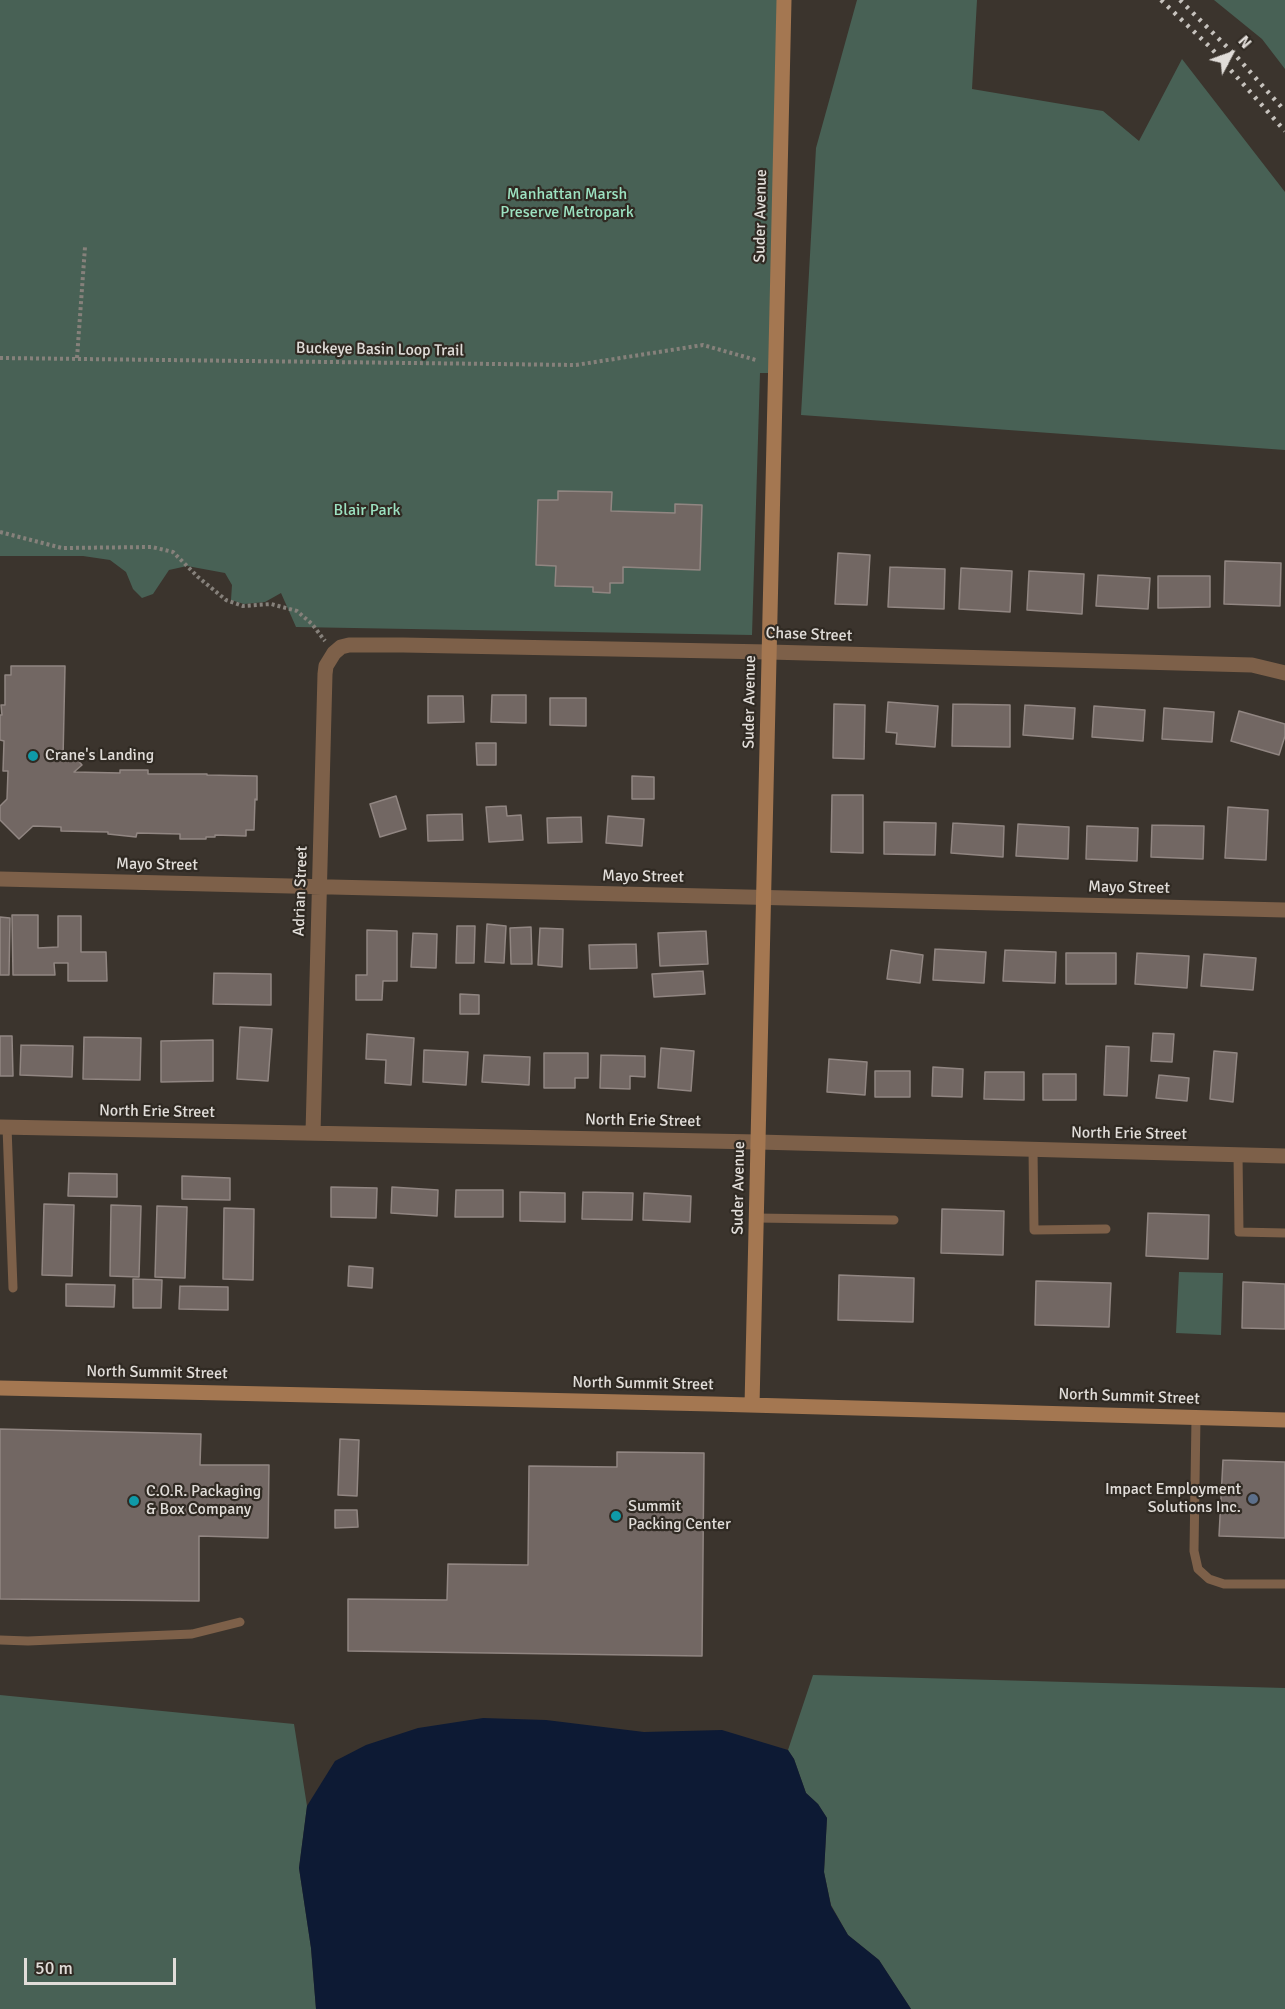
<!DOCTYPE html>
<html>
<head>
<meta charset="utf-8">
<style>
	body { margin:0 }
	#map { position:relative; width:1285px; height:2009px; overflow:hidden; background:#3b342d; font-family:Signika,sans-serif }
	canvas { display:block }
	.north { position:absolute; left:1201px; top:24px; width:60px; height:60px; -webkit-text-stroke:4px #302a23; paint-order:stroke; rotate:49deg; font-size:16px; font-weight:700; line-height:24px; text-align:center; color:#e1ddd9 }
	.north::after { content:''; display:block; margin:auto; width:21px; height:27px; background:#e1ddd9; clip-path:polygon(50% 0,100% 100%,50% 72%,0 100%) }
	.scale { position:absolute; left:24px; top:1958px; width:152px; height:27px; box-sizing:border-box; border:3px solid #e1ddd9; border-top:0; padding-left:8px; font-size:18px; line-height:21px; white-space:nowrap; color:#e1ddd9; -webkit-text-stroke:4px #302a23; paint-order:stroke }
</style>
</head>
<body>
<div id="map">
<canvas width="1285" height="2009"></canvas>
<div class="north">N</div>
<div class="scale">50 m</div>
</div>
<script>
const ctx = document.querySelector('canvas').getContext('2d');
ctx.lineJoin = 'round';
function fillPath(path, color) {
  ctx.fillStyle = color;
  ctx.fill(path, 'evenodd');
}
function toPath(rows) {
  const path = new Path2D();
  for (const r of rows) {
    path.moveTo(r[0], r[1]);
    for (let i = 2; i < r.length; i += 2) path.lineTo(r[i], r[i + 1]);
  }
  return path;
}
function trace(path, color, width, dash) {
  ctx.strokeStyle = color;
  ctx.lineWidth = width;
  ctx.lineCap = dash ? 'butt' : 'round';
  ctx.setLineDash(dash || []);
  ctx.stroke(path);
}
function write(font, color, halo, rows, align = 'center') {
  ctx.font = font + ' Signika,sans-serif';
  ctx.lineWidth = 4.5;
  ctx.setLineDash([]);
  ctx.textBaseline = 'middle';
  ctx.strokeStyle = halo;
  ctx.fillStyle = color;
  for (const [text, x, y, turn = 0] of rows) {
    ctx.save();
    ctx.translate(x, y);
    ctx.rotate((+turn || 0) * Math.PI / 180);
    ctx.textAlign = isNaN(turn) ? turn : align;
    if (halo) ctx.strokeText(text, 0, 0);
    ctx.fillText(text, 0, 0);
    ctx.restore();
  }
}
fillPath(toPath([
	[0,0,784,0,776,373,760,373,752,635,296,627,281,593,265,602,244,604,231,600,232,585,225,573,187,566,169,570,153,594,142,598,133,589,126,572,110,560,83,556,0,556],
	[857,0,977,0,972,89,1103,111,1139,141,1182,59,1285,192,1285,450,801,415,816,148],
	[1214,0,1285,0,1285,69,1262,39],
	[1179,1272,1223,1273,1221,1335,1176,1333],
	[813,1675,1285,1688,1285,2009,911,2009,879,1960,848,1935,831,1905,824,1872,827,1818,818,1804,806,1793,794,1759,788,1750],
	[0,1695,294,1724,307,1806,299,1868,311,1948,316,2009,0,2009]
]), '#486155');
fillPath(toPath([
	[483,1718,546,1720,644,1732,722,1730,788,1750,794,1759,806,1793,818,1804,827,1818,824,1872,831,1906,848,1935,879,1960,911,2009,316,2009,311,1948,299,1868,307,1806,335,1761,366,1745,418,1728]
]), '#0d1a34');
const building = toPath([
	[558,491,612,492,611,511,675,513,675,504,702,505,700,570,623,567,623,583,610,583,610,593,593,592,593,587,555,586,556,566,536,565,538,500,558,500,558,491],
	[838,553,870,555,867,605,835,604,838,553],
	[1225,561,1281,563,1280,606,1224,604,1225,561],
	[890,567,945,569,944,609,888,607,890,567],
	[961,568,1012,571,1010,612,959,609,961,568],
	[1029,571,1084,574,1082,614,1027,610,1029,571],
	[1098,575,1150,578,1148,609,1096,606,1098,575],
	[1158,576,1210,576,1210,607,1158,608,1158,576],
	[11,666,65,666,63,759,71,752,82,765,74,772,120,773,120,770,148,770,148,774,207,774,207,775,257,776,257,800,255,799,254,830,246,830,246,836,215,835,215,837,206,837,206,839,180,839,180,834,137,833,136,837,108,834,108,832,61,831,61,827,33,826,19,839,0,820,0,806,7,799,8,771,3,771,4,741,0,740,0,715,2,715,1,705,5,705,5,675,11,675,11,666],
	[492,695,526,695,526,723,491,722,492,695],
	[428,696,463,696,464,722,428,723,428,696],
	[550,698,586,698,586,726,550,725,550,698],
	[888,702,938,706,935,747,896,744,897,733,886,732,888,702],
	[834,704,865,705,864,759,833,758,834,704],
	[953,704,1010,705,1010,747,952,746,953,704],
	[1025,705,1075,708,1073,739,1023,735,1025,705],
	[1094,706,1145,710,1143,741,1092,737,1094,706],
	[1164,708,1214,712,1212,742,1162,739,1164,708],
	[1239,711,1285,724,1285,736,1279,755,1231,741,1239,711],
	[476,743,496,743,496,765,477,765,476,743],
	[632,776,654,777,654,799,632,799,632,776],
	[832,795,863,795,863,853,831,852,832,795],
	[396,796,406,829,380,837,370,804,396,796],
	[506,806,507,816,521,815,523,840,489,842,486,807,506,806],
	[1228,807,1268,810,1266,860,1225,858,1228,807],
	[462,814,463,840,428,841,427,815,462,814],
	[608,816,644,819,642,846,606,843,608,816],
	[581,817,582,842,548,843,547,818,581,817],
	[884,822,936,823,935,855,884,854,884,822],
	[953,823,1004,826,1003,857,951,853,953,823],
	[1018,824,1069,827,1068,859,1016,856,1018,824],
	[1152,825,1204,826,1203,859,1151,857,1152,825],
	[1087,826,1138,828,1137,861,1086,859,1087,826],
	[12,915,38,915,38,948,58,947,58,916,81,916,81,952,106,952,107,981,68,981,68,963,54,963,55,975,13,975,12,915],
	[0,917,10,918,9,975,0,975,0,917],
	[487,924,506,926,504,963,485,962,487,924],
	[457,926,475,926,474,963,456,963,457,926],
	[531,927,532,964,511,964,510,928,531,927],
	[540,928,563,929,562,967,538,965,540,928],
	[367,930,397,931,397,981,383,981,382,1000,356,1000,356,975,367,975,367,930],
	[706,931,708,964,660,966,658,933,706,931],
	[413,933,437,934,436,968,411,967,413,933],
	[636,944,637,968,590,969,589,945,636,944],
	[935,949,986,952,984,983,933,980,935,949],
	[891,950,923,955,920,983,887,979,891,950],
	[1005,950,1056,952,1055,983,1003,981,1005,950],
	[1066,953,1116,953,1116,984,1066,984,1066,953],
	[1137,953,1189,956,1187,988,1135,984,1137,953],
	[1204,954,1256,958,1253,990,1201,986,1204,954],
	[703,971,705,994,654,997,652,974,703,971],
	[214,973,271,974,271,1005,213,1004,214,973],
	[460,994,479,995,479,1014,460,1014,460,994],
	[240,1027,272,1029,268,1081,237,1079,240,1027],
	[1153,1033,1174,1034,1172,1062,1151,1061,1153,1033],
	[367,1034,414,1038,411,1085,385,1083,386,1060,366,1059,367,1034],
	[0,1036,12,1036,13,1076,0,1076,0,1036],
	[84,1037,141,1038,140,1080,83,1079,84,1037],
	[213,1040,213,1081,161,1082,161,1041,213,1040],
	[21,1045,73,1046,72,1077,20,1075,21,1045],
	[1106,1046,1129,1047,1127,1096,1104,1095,1106,1046],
	[661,1048,694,1051,691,1091,658,1088,661,1048],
	[424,1050,468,1052,466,1085,423,1082,424,1050],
	[1214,1051,1237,1053,1233,1102,1210,1099,1214,1051],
	[544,1053,588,1053,588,1078,575,1078,575,1088,544,1088,544,1053],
	[484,1055,530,1057,529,1085,482,1082,484,1055],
	[601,1055,645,1056,645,1077,630,1076,630,1089,600,1088,601,1055],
	[829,1059,867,1062,865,1095,827,1092,829,1059],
	[933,1067,963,1069,962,1097,932,1096,933,1067],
	[875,1071,910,1071,910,1097,875,1097,875,1071],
	[985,1072,1024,1072,1024,1100,984,1099,985,1072],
	[1043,1074,1076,1074,1076,1100,1043,1100,1043,1074],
	[1159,1075,1189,1078,1187,1101,1156,1098,1159,1075],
	[69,1173,117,1174,117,1197,68,1196,69,1173],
	[182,1176,230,1178,230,1200,182,1199,182,1176],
	[331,1187,377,1188,376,1218,331,1217,331,1187],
	[392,1187,438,1190,437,1216,391,1213,392,1187],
	[456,1190,503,1190,503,1217,455,1217,456,1190],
	[520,1192,565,1193,565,1222,520,1221,520,1192],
	[583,1192,633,1193,632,1220,582,1219,583,1192],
	[644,1193,691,1196,690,1222,643,1220,644,1193],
	[44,1204,74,1205,72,1276,42,1275,44,1204],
	[111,1205,141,1206,139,1277,110,1276,111,1205],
	[157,1206,187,1207,185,1278,155,1277,157,1206],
	[224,1208,254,1209,253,1280,223,1279,224,1208],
	[942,1209,1004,1211,1003,1255,941,1253,942,1209],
	[1148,1213,1209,1215,1208,1259,1146,1256,1148,1213],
	[349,1266,373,1268,372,1288,348,1286,349,1266],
	[839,1275,914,1278,913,1322,838,1320,839,1275],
	[133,1279,162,1280,161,1308,133,1308,133,1279],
	[1036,1281,1111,1283,1109,1327,1035,1325,1036,1281],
	[1243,1282,1285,1284,1285,1329,1242,1328,1243,1282],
	[66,1284,115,1285,114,1307,66,1306,66,1284],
	[180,1286,228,1287,228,1310,179,1309,180,1286],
	[0,1429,201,1434,200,1465,269,1465,268,1538,199,1536,199,1601,0,1599,0,1429],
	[340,1439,359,1440,357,1496,338,1495,340,1439],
	[617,1452,704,1453,702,1656,348,1651,348,1599,447,1600,448,1564,528,1565,529,1466,617,1467,617,1452],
	[1223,1460,1285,1462,1285,1538,1219,1536,1223,1460],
	[335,1510,357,1510,358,1527,335,1528,335,1510]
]);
fillPath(building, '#726763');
trace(building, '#918682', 1.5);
trace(toPath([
	[0,358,576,365,703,345,756,360],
	[77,358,85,247],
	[0,532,62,548,152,547,173,552,198,577,226,600,243,606,271,604,297,611,312,624,325,641]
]), '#86817b', 4, [3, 3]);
trace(toPath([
	[7,1127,13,1288],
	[1033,1149,1034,1230,1106,1229],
	[1238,1154,1239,1232,1285,1233],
	[756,1218,894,1220],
	[1196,1417,1194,1551,1198,1569,1209,1579,1224,1584,1285,1584],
	[0,1640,28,1641,192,1634,240,1622]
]), '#7d6049', 9);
trace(toPath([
	[0,879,1285,910],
	[0,1127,758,1142,1285,1156],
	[313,1133,325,674,326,666,334,653,341,647,349,645,403,645,769,652,1252,665,1285,673]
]), '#7d6049', 15);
trace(toPath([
	[0,1388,713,1404,1285,1420],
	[752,1405,784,0]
]), '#a47751', 15);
trace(toPath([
	[1161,0,1211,48,1285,131],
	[1180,0,1236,56,1285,111]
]), '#c7c3be', 4.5, [3, 6]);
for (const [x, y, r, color] of [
	[33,756,6,"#0f9aa8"],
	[1253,1499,6,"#5c6f8a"],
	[134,1501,6,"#0f9aa8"],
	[616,1516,6,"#0f9aa8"]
]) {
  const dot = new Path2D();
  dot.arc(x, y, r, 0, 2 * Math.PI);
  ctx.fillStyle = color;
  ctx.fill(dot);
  trace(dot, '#302a23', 2);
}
write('16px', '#9ce2c1', '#302a23', [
	["Manhattan Marsh",567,195],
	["Preserve Metropark",567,213],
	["Blair Park",367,511]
]);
write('16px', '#e1ddd9', '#302a23', [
	["Suder Avenue",761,216,-89],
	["Buckeye Basin Loop Trail",380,350,1],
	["Chase Street",809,635,2],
	["Suder Avenue",750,702,-89],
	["Mayo Street",157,865,1],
	["Mayo Street",643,877,1],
	["Mayo Street",1129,888,1],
	["Adrian Street",301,891,-88],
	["North Erie Street",157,1112,1],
	["North Erie Street",643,1121,1],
	["North Erie Street",1129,1134,1],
	["Suder Avenue",739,1188,-89],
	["North Summit Street",157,1373,1],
	["North Summit Street",643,1384,1],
	["North Summit Street",1129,1397,2]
]);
write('16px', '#e1ddd9', '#302a23', [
	["Crane's Landing",45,756],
	["Impact Employment",1241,1490,"right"],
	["Solutions Inc.",1241,1508,"right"],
	["C.O.R. Packaging",146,1492],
	["& Box Company",146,1510],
	["Summit",628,1507],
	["Packing Center",628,1525]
], 'left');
</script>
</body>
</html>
